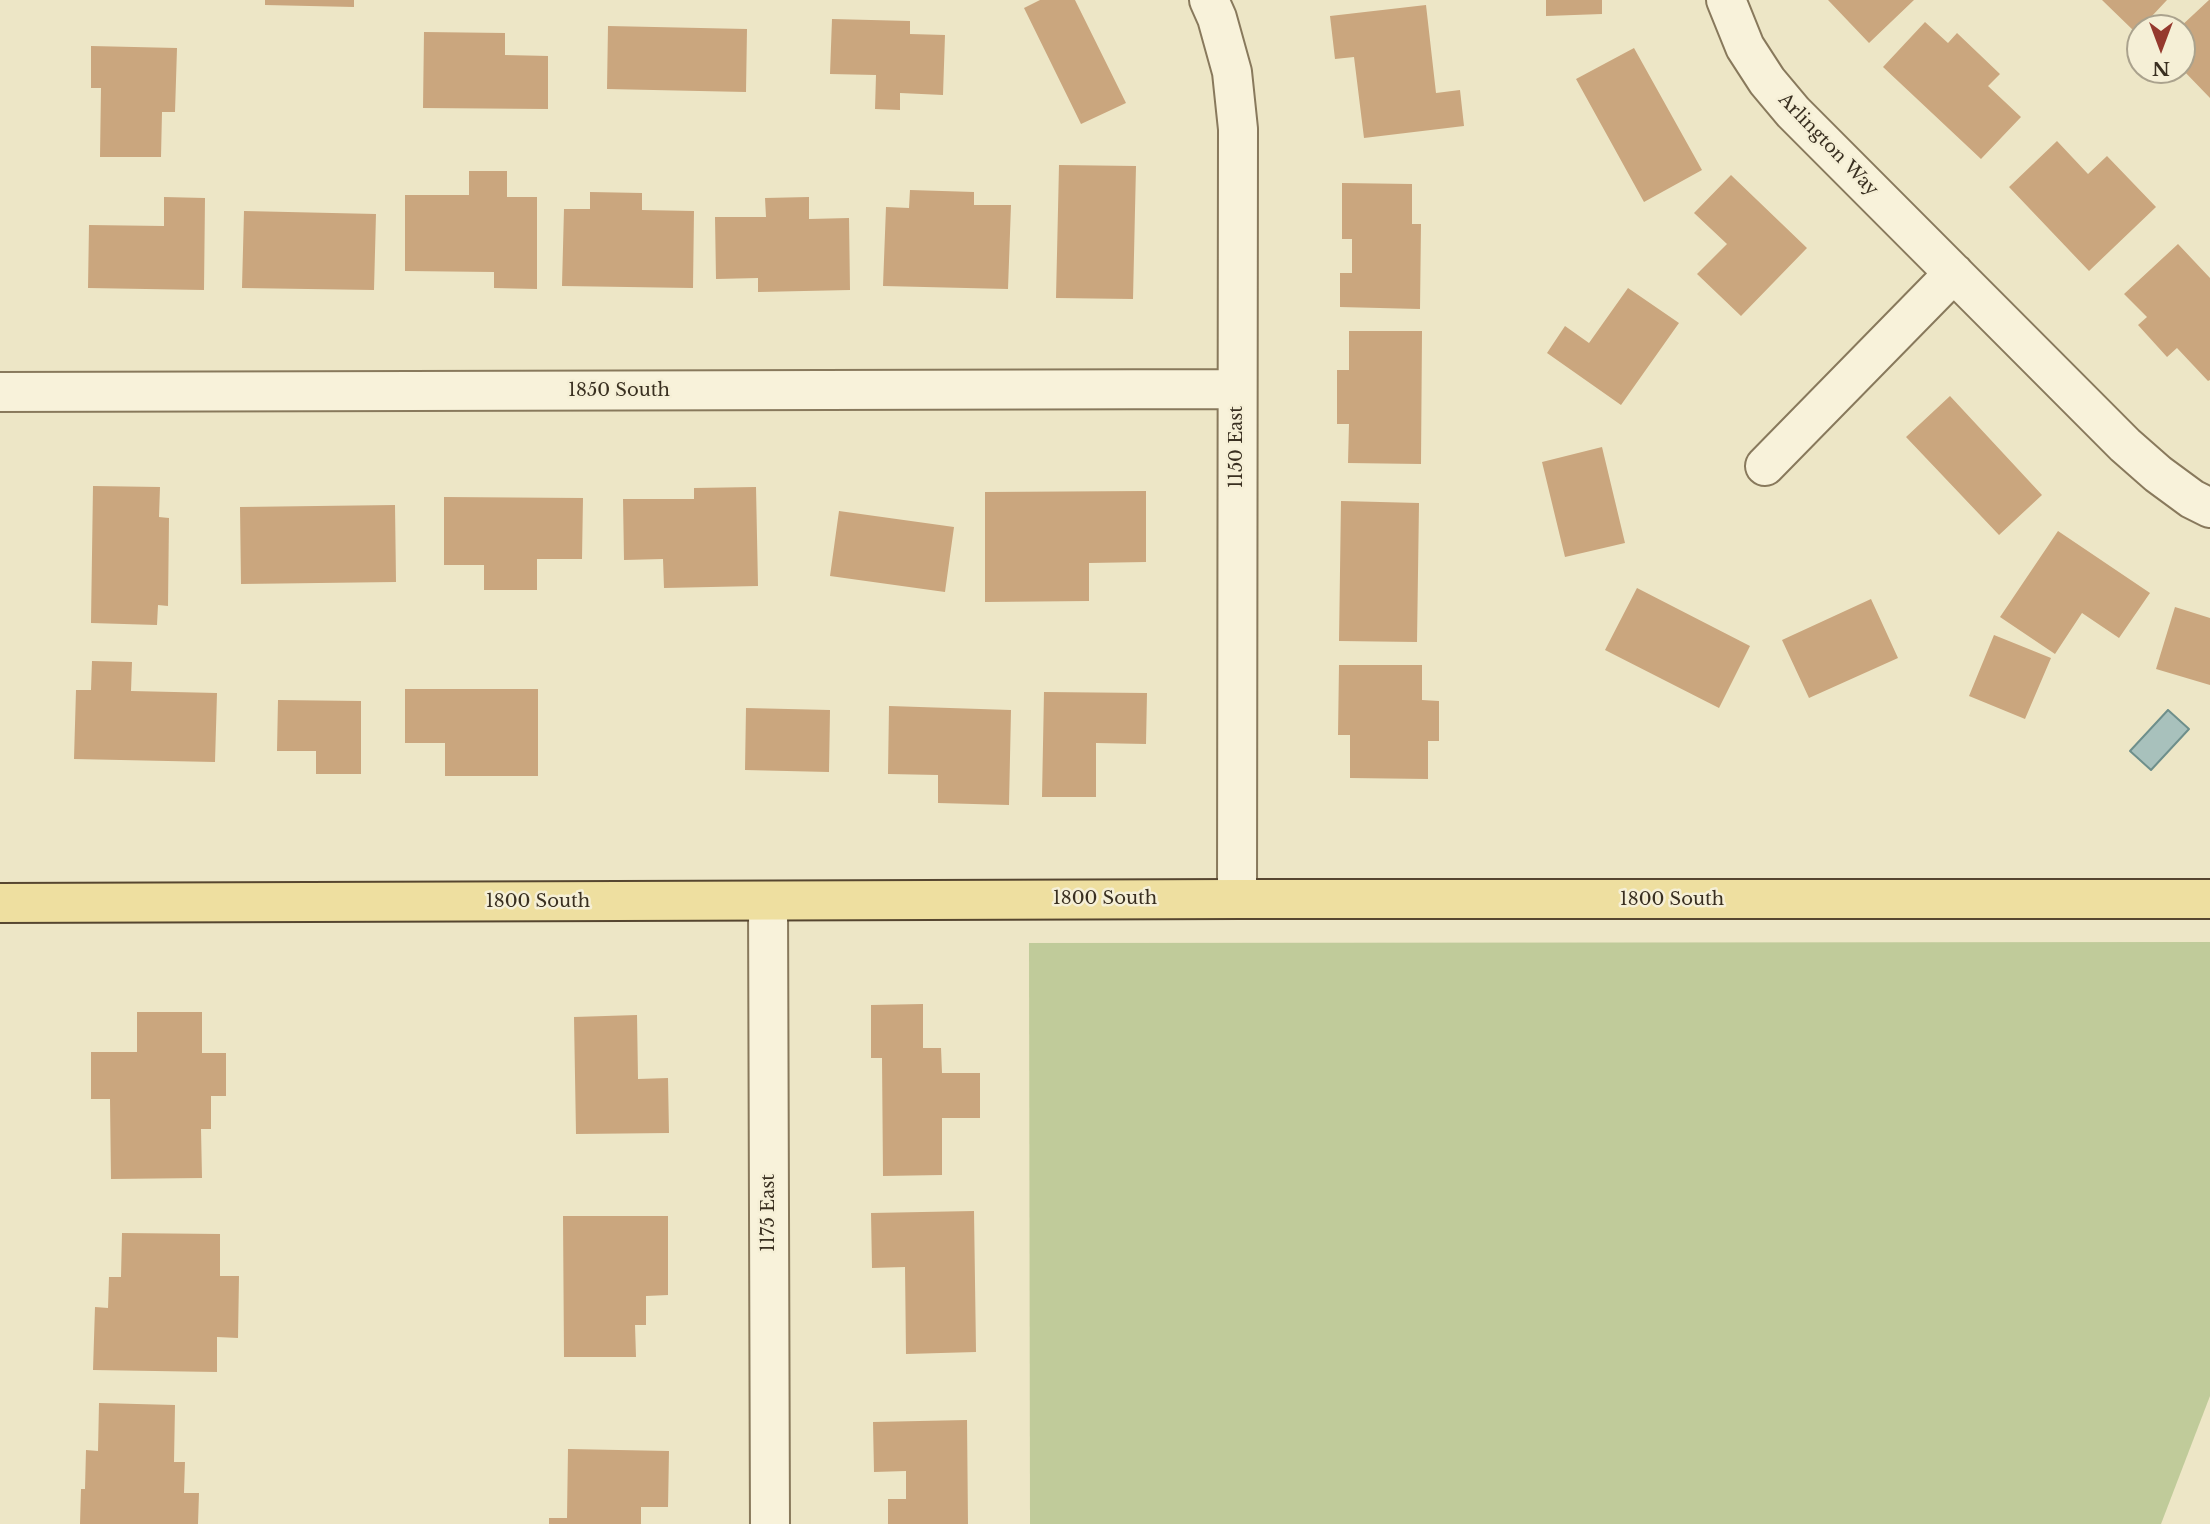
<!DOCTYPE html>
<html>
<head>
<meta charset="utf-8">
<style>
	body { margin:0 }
	#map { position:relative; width:2210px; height:1524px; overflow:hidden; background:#ede6c6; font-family:"Libre Baskerville",serif }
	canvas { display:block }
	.north { position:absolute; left:2126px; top:14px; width:70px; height:70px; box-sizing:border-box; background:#f5efd6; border:2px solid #aaa28d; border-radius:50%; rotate:180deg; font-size:19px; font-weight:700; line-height:28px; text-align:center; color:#392f20 }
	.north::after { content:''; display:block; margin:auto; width:24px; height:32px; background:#95392e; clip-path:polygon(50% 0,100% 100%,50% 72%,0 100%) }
</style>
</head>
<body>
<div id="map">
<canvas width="2210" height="1524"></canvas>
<div class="north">N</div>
</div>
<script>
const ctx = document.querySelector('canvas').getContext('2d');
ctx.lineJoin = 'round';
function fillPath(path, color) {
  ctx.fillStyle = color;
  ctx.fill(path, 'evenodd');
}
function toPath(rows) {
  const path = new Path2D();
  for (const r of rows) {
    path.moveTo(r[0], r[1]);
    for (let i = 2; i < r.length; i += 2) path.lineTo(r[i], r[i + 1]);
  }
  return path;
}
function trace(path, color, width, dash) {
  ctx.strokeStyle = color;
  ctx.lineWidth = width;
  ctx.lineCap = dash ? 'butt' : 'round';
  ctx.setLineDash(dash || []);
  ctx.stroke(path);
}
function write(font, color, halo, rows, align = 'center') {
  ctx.font = font + ' "Libre Baskerville",serif';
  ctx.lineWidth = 5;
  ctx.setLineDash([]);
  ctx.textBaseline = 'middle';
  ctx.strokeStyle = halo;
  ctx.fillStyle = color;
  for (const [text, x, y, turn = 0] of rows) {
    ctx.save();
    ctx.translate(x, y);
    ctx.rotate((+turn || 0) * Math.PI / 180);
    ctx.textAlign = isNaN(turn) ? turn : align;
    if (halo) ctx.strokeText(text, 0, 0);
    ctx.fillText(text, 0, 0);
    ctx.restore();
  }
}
fillPath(toPath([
	[2210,942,2210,1396,2161,1524,1030,1524,1029,943]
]), '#c0cb9a');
const water = toPath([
	[2168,710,2189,729,2151,770,2130,751,2168,710]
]);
fillPath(water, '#a8c1bc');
trace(water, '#6e8f8b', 2);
fillPath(toPath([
	[265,0,354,0,354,7,265,5],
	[1040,0,1075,0,1126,103,1081,124,1024,8],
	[1546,0,1602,0,1602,14,1546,16],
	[1828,0,1914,0,1869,43],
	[2102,0,2167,0,2136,33],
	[2209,0,2210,0,2210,98,2182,69,2182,28,2179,28],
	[1426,5,1436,93,1460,90,1464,126,1364,138,1354,57,1335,59,1330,16],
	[832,19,910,21,910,34,945,35,943,95,900,93,900,110,875,109,876,75,830,74],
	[1925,22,1948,43,1957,33,2000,74,1988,86,2021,117,1981,159,1883,67],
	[608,26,747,29,746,92,607,89],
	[424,32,505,33,505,55,548,56,548,109,423,108],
	[91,46,177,48,175,112,162,112,161,157,100,157,101,88,91,88],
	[1634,48,1702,170,1644,202,1576,79],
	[2057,141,2088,174,2107,156,2156,207,2089,271,2009,187],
	[1059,165,1136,166,1133,299,1056,298],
	[469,171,507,171,507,197,537,197,537,289,494,288,494,272,405,271,405,195,469,195],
	[1731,175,1807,248,1741,316,1697,274,1727,244,1694,213],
	[1342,183,1412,184,1412,224,1421,224,1420,309,1340,307,1340,273,1352,273,1352,239,1342,239],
	[910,190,974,192,974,205,1011,205,1008,289,883,286,886,207,909,208],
	[590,192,642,193,642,210,694,211,693,288,562,286,564,209,590,209],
	[164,197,205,198,204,290,88,288,89,225,164,226],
	[809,197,809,219,849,218,850,290,758,292,758,278,716,279,715,217,766,217,765,198],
	[244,211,376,214,374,290,242,288],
	[2178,244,2210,278,2210,380,2208,381,2177,348,2167,357,2138,325,2147,317,2124,294],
	[1628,288,1679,323,1621,405,1547,353,1565,326,1589,343],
	[1349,331,1422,331,1421,464,1348,463,1349,424,1337,424,1337,370,1349,370],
	[1950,396,2042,495,1999,535,1906,437],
	[1602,447,1625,543,1565,557,1542,462],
	[93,486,160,487,159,517,169,518,168,606,158,605,157,625,91,623],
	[756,487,758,586,664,588,663,559,624,560,623,499,694,499,694,488],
	[1146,491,1146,562,1089,563,1089,601,985,602,985,492],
	[444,497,583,498,582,559,537,559,537,590,484,590,484,565,444,565],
	[1341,501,1419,503,1417,642,1339,641],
	[395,505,396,582,241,584,240,507],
	[839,511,954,527,945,592,830,576],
	[2058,531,2150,593,2119,638,2082,613,2055,654,2000,617],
	[1637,588,1750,646,1719,708,1605,650],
	[1871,599,1898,658,1809,698,1782,640],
	[2175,607,2210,618,2210,685,2156,669],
	[1994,635,2051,658,2025,719,1969,696],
	[92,661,132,662,131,691,217,693,215,762,74,759,76,690,91,690],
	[1339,665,1422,665,1422,700,1439,701,1439,741,1428,741,1428,779,1350,778,1350,735,1338,735],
	[405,689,538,689,538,776,445,776,445,743,405,743],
	[1044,692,1147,693,1146,744,1096,743,1096,797,1042,797],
	[278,700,361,701,361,774,316,774,316,751,277,751],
	[889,706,1011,710,1009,805,938,803,938,775,888,774],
	[746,708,830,710,829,772,745,770],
	[923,1004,923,1048,941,1048,942,1073,980,1073,980,1118,942,1118,942,1175,883,1176,882,1058,871,1058,871,1005],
	[137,1012,202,1012,202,1053,226,1053,226,1096,211,1096,211,1129,201,1129,202,1178,111,1179,110,1099,91,1099,91,1052,137,1052],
	[637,1015,638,1079,668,1078,669,1133,576,1134,574,1017],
	[974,1211,976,1352,906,1354,905,1267,872,1268,871,1213],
	[563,1216,668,1216,668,1295,646,1296,646,1325,635,1325,636,1357,564,1357],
	[122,1233,220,1234,220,1276,239,1276,238,1338,217,1337,217,1372,93,1370,95,1307,108,1308,109,1277,121,1277],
	[99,1403,175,1405,174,1462,185,1462,184,1493,199,1493,198,1524,80,1524,81,1489,85,1489,86,1450,98,1451],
	[967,1420,968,1524,888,1524,888,1499,906,1499,906,1471,874,1472,873,1422],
	[568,1449,669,1451,668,1507,641,1507,641,1524,549,1524,549,1518,567,1518]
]), '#caa67e');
const minor = toPath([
	[1209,0,1217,18,1232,72,1238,129,1237,899],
	[1726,0,1745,47,1767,81,1793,112,2125,445,2158,474,2192,499,2210,508],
	[0,392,1237,389],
	[1765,466,1954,273],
	[768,901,770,1524]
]);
const major = toPath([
	[0,903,1237,899,2210,899]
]);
trace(minor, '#88795c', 42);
trace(major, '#564630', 42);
trace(minor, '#f8f2da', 38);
trace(major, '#eedfa0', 38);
write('18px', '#392f20', '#f5efd6', [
	["Arlington Way",1828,145,46],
	["1850 South",619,391],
	["1150 East",1237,447,-90],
	["1800 South",1105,899],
	["1800 South",1672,900],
	["1800 South",538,902],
	["1175 East",769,1213,-90]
]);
</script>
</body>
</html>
